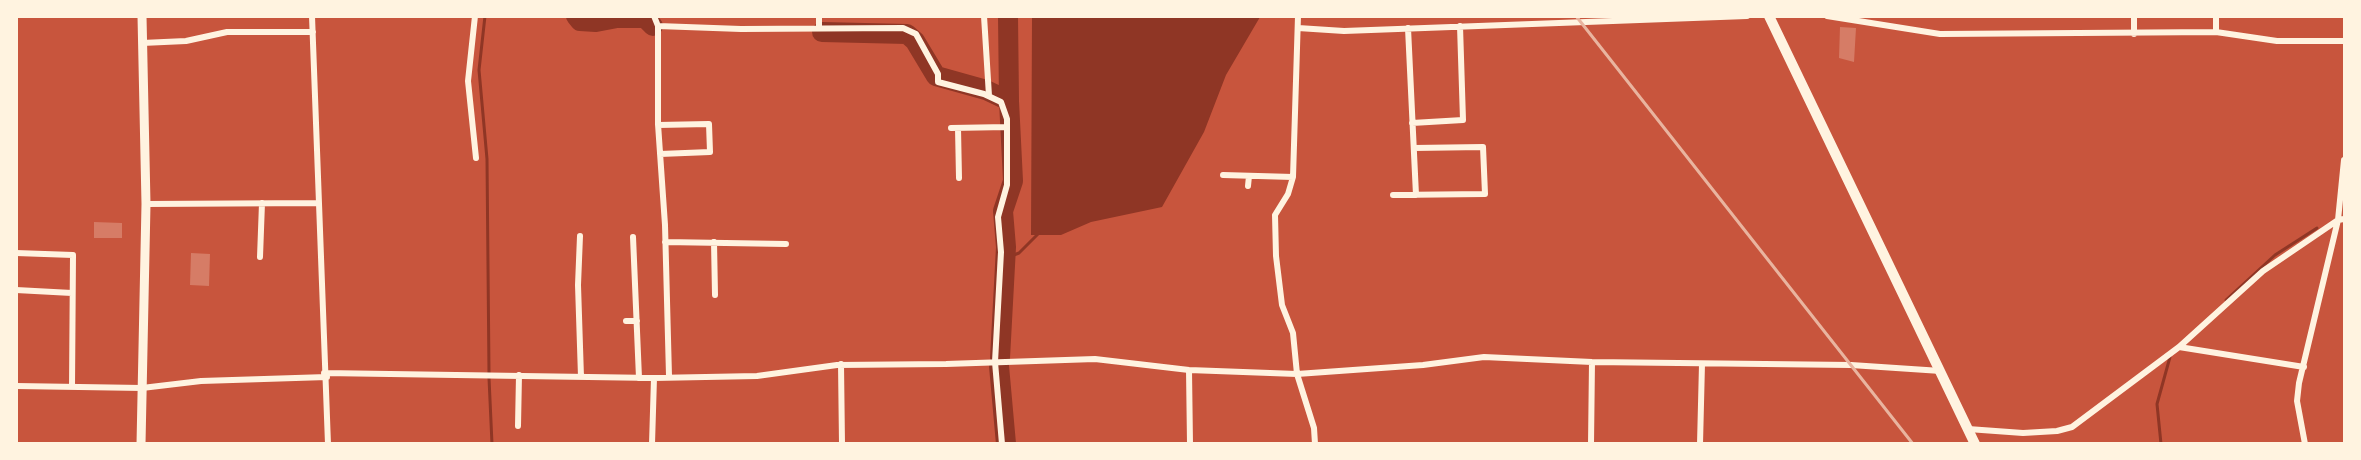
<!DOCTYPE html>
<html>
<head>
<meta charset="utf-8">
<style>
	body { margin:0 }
	#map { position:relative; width:2361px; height:460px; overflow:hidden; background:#c8553d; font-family:"PT Sans Narrow",sans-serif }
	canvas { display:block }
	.frame { position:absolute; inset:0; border:18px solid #fff3e0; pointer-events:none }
</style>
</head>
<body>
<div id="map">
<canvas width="2361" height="460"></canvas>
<div class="frame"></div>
</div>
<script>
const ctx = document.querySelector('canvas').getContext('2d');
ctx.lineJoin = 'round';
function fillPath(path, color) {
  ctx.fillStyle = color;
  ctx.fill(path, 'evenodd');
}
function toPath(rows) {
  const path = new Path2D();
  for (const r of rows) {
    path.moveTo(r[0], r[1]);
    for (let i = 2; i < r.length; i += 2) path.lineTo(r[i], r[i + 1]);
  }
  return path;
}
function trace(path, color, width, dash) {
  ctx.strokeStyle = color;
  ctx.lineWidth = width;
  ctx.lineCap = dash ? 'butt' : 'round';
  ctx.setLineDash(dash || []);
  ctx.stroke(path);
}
fillPath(toPath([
	[1032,17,1260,17,1226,75,1204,132,1162,207,1091,222,1061,235,1031,235]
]), '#8f3625');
trace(toPath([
	[485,16,479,70,487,159,489,373],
	[1006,258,1019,253,1039,233],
	[2226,300,2275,255,2317,228],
	[489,378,492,444],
	[2161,444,2157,404,2170,357]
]), '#8f3625', 3);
trace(toPath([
	[576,16,580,21,596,22,617,18,645,18,653,26],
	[1008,16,1009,101],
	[822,32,907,34,915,41,936,76,986,90,1009,101,1013,181,1003,211,1006,247,1000,358],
	[999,366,1006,444]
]), '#8f3625', 20);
fillPath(toPath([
	[1840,27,1856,28,1854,62,1839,58],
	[94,222,122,223,122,238,94,238],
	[191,253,210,254,209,286,190,285]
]), '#d67c66');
trace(toPath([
	[312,16,328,444],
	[475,16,468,81,476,158],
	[654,16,658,26,658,124,665,225,669,376],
	[984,16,989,96],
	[1298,16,1293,177,1288,194,1275,215,1276,256,1282,305,1293,333,1297,374,1314,428,1315,444],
	[1827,16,1940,34,2216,32,2277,41,2344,41],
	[658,26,741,29,903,28,916,34,938,74,938,82,984,94,1001,102,1007,119,1007,185,998,217,1001,252,995,362,1002,444],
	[819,28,819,16],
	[1298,28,1344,31,1747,16],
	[1408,28,1416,195],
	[2216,32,2216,16],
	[2134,34,2134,16],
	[142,43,186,41,227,32,313,32],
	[1412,123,1463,120,1460,26],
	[658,125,709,124,710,152,660,154],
	[951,128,1007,127],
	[958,128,959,178],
	[1223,175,1293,177],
	[1248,186,1249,176],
	[1393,195,1485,194,1483,147,1414,148],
	[146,204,318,203],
	[580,236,578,285,581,377],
	[633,237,639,378],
	[665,242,786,244],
	[714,242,715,295],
	[16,253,73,255,72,387],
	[260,257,262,203],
	[16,290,72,293],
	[626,321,637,321],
	[2179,347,2304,367],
	[841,364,842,444],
	[1189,370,1190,444],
	[324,373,654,378,757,376,837,365,946,364,1095,359,1189,370,1297,374,1423,365,1484,357,1592,362,1851,365,1941,371],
	[16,386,142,388,201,381,327,377],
	[518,426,519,375],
	[1968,429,2023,433,2057,431,2072,427,2179,347,2263,271,2338,220,2344,219],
	[652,444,654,378],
	[1591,444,1592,362],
	[1700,444,1702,364],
	[2305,444,2297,401,2299,383,2338,220,2344,160]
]), '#fff3e0', 6);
trace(toPath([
	[141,444,146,204,142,16]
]), '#fff3e0', 9);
trace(toPath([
	[1769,16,1975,444]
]), '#fff3e0', 10);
trace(toPath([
	[1576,16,1913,444]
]), '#e9b49f', 3);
</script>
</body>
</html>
